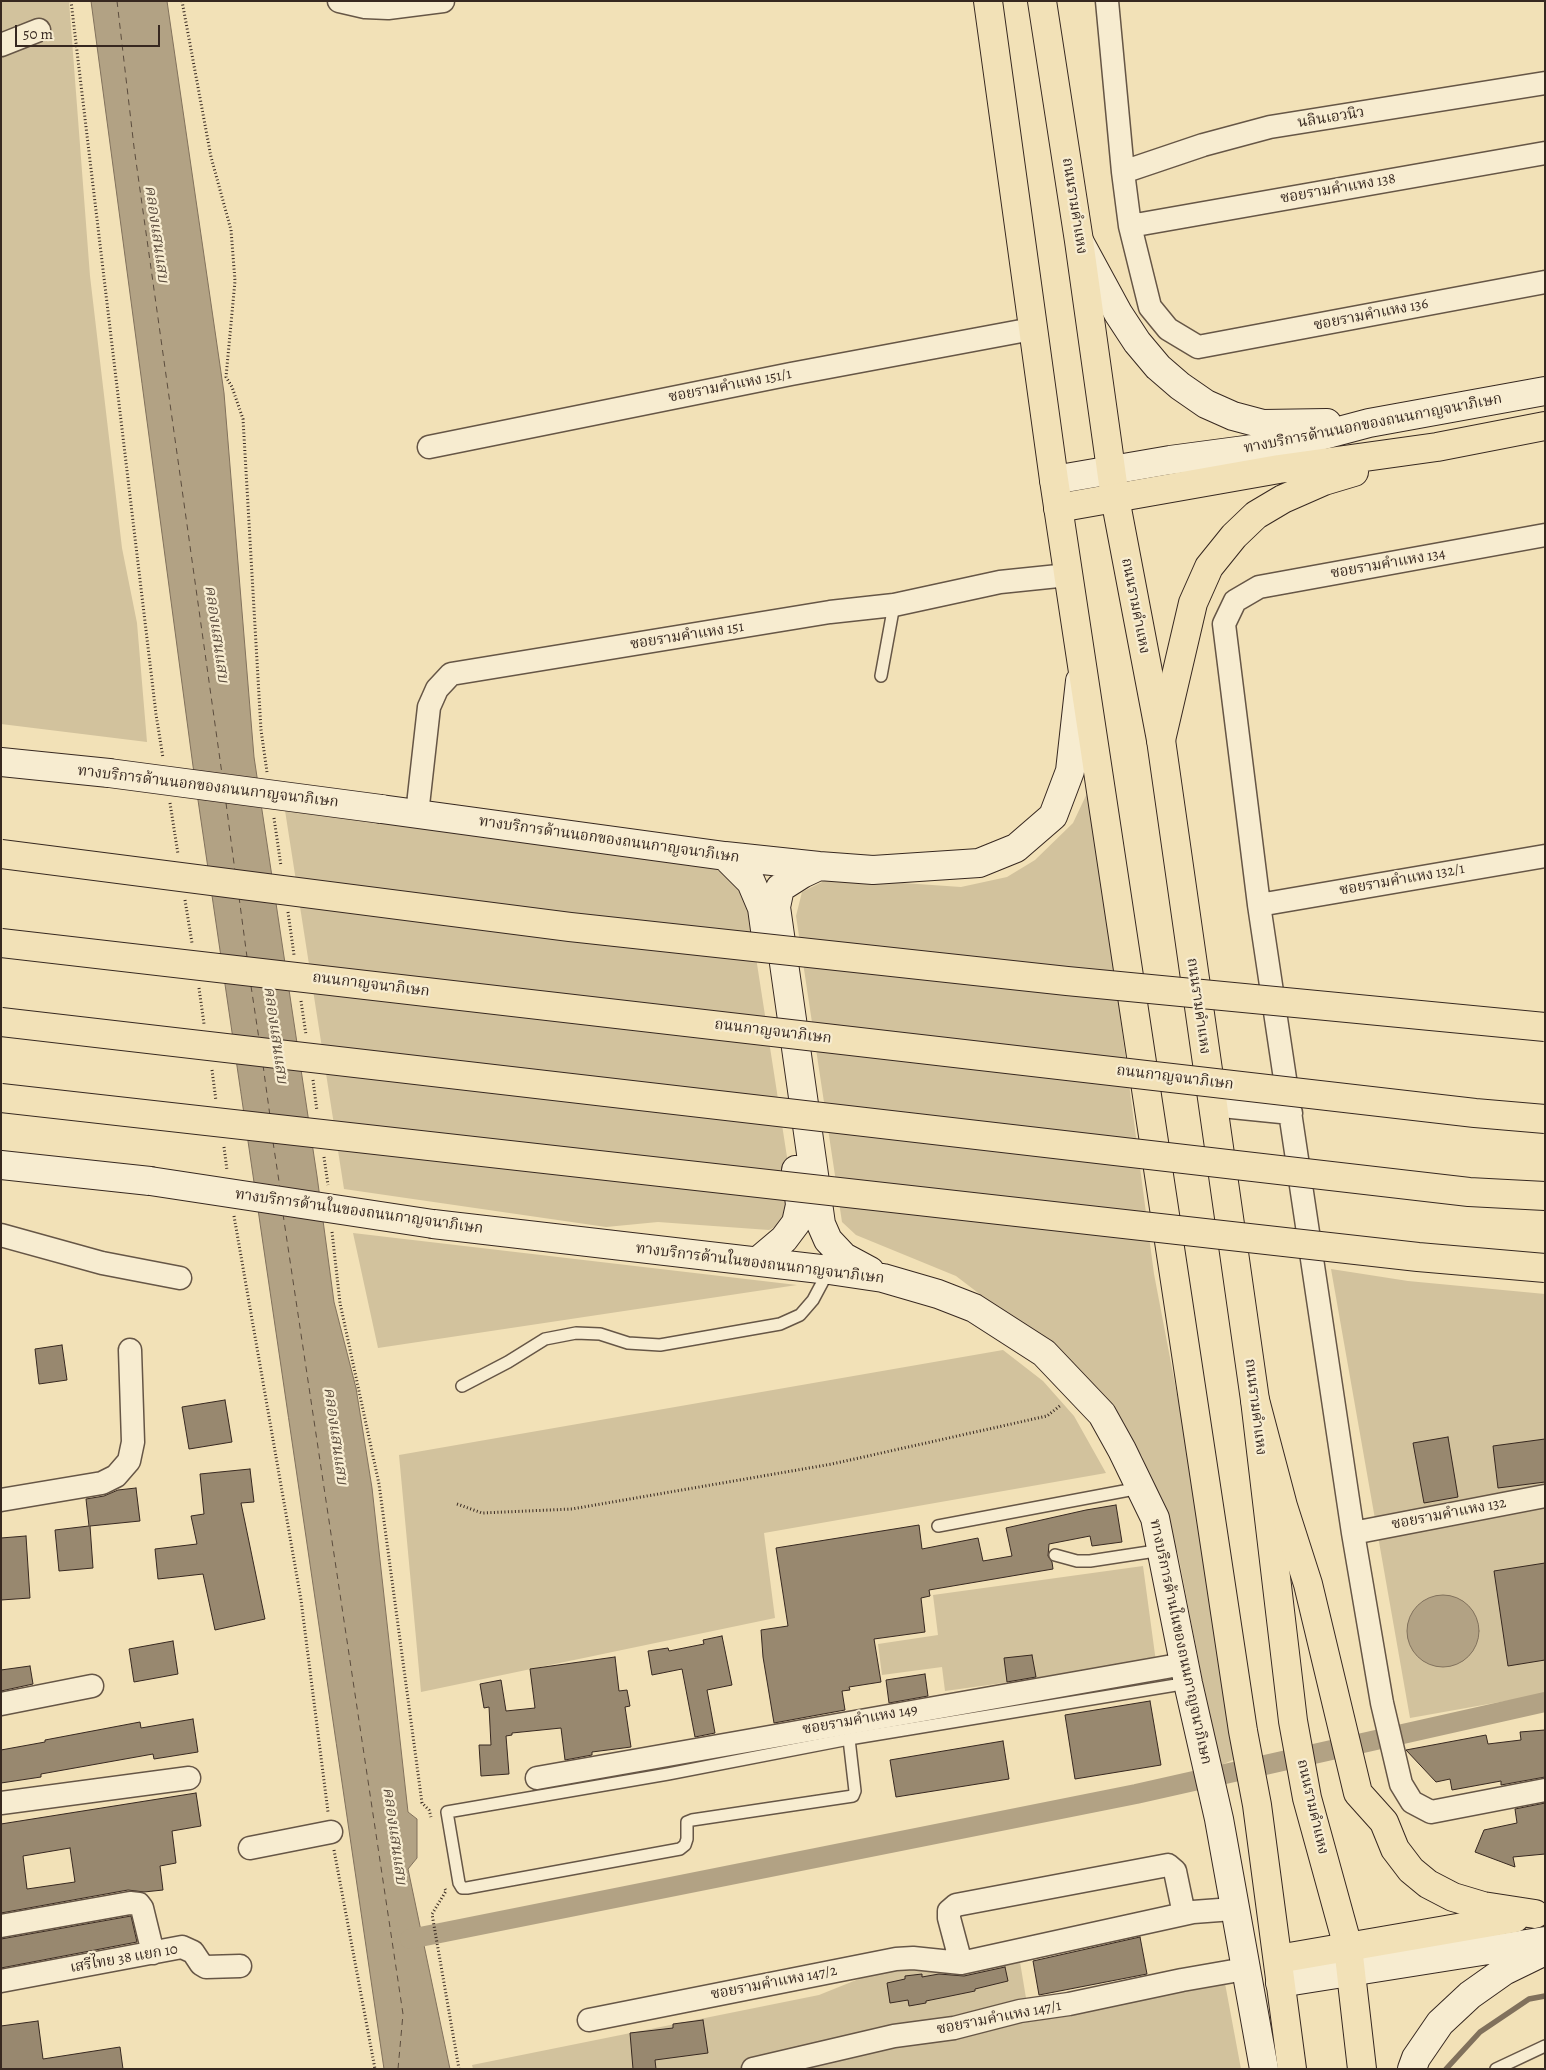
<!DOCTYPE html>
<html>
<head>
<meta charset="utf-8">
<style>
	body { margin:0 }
	#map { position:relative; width:1546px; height:2070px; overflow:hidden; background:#f2e1b7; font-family:Alegreya,serif }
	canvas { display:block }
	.frame { position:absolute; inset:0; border:2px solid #372820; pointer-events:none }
	.scale { position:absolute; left:15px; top:25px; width:145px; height:22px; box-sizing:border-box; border:2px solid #372820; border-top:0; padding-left:6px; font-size:15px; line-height:18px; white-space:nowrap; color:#372820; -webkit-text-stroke:4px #f7ecd0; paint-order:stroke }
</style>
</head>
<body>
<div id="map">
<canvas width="1546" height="2070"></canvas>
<div class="frame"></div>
<div class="scale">50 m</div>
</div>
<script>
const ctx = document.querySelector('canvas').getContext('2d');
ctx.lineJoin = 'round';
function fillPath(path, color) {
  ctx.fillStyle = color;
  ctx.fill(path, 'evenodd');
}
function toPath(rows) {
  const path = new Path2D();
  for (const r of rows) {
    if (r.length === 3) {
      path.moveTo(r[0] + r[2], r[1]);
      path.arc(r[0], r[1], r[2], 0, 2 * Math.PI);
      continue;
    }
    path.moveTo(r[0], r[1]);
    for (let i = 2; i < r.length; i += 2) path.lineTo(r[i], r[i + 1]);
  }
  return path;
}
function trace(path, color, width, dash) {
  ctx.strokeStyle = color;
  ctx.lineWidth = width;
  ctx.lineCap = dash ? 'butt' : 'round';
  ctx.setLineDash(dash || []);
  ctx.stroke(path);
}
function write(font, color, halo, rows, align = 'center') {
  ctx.font = font + ' Alegreya,"Noto Serif Thai",serif';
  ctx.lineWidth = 4.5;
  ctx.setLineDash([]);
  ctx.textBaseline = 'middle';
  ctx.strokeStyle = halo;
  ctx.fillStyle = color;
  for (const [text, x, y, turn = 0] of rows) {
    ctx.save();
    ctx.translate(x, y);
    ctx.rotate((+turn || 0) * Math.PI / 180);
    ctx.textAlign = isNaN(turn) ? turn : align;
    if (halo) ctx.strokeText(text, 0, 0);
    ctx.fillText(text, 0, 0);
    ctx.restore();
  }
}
fillPath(toPath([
	[1,1,69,1,90,276,122,548,137,623,147,742,1,724],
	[1090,787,1154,1274,1202,1525,1235,1759,1219,1766,1178,1554,1142,1456,1092,1385,1049,1347,956,1276,856,1235,842,1222,796,916,802,892,830,878,961,887,1007,877,1035,860,1073,823],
	[284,804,723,866,746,893,794,1202,786,1221,769,1230,658,1222,606,1227,344,1189],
	[353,1233,797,1285,378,1348],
	[1331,1269,1408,1281,1545,1294,1545,1694,1410,1718],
	[1003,1350,1043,1381,1074,1416,1106,1473,764,1533,775,1618,421,1692,399,1455],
	[1143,1566,1156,1662,945,1691,942,1667,882,1675,878,1644,938,1635,933,1595],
	[1020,1962,1029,2016,1224,1978,1241,2069,473,2069,472,2065,819,1995,896,1964]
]), '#d2c29d');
const water = toPath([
	[91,1,167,1,224,393,254,757,317,1176,334,1302,356,1388,372,1488,408,1812,417,1819,417,1858,408,1869,450,2069,384,2069,193,766,91,1],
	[1443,1631,36]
]);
fillPath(water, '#b2a284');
trace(water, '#81715c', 1);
trace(toPath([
	[1446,2069,1480,2032,1529,1999,1545,1996]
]), '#81715c', 5.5);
trace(toPath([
	[410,1939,1136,1794,1545,1702]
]), '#b2a284', 20);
trace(toPath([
	[117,1,134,147,222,774],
	[226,803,235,871],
	[239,897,247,957],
	[251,986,259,1039],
	[263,1065,270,1116],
	[273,1142,280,1188],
	[283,1214,403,2014,398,2069]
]), '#5c4d3e', 1, [6, 5]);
const building = toPath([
	[62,1345,67,1380,39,1384,35,1349,62,1345],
	[225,1400,232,1442,189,1449,182,1407,225,1400],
	[1448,1437,1458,1497,1424,1503,1413,1443,1448,1437],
	[1545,1439,1545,1482,1498,1488,1493,1446,1545,1439],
	[250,1469,254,1502,241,1503,265,1619,215,1630,203,1574,158,1579,155,1549,197,1544,191,1516,204,1514,200,1474,250,1469],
	[136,1488,140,1521,90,1526,93,1568,59,1571,55,1530,89,1526,86,1499,104,1496,118,1490,136,1488],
	[1116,1505,1122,1542,1092,1546,1090,1536,1049,1544,1048,1556,1052,1562,1053,1569,929,1590,930,1596,921,1598,925,1632,874,1639,881,1682,849,1687,850,1690,842,1691,845,1710,774,1723,763,1657,761,1630,788,1626,776,1548,919,1525,922,1549,978,1538,983,1561,1012,1556,1006,1528,1086,1510,1116,1505],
	[26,1536,30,1598,1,1600,1,1538,26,1536],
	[1545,1563,1545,1660,1508,1666,1494,1571,1545,1563],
	[722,1636,732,1685,707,1690,715,1733,695,1737,682,1669,652,1675,648,1651,668,1648,669,1651,704,1644,703,1640,722,1636],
	[173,1641,178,1674,134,1682,129,1649,173,1641],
	[1032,1655,1036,1677,1007,1682,1004,1658,1032,1655],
	[615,1657,619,1691,627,1690,630,1706,625,1707,631,1747,592,1752,592,1755,565,1760,561,1728,512,1733,512,1735,506,1736,509,1774,481,1776,479,1745,491,1745,489,1707,484,1708,480,1684,501,1680,506,1711,535,1708,530,1669,615,1657],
	[30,1666,33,1684,1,1691,1,1670,30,1666],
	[925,1674,928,1696,889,1703,886,1680,925,1674],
	[1150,1701,1161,1765,1075,1779,1065,1715,1150,1701],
	[193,1719,198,1752,154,1759,153,1754,41,1774,41,1777,1,1783,1,1750,45,1742,45,1740,140,1722,141,1728,193,1719],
	[1545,1730,1545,1777,1501,1785,1501,1781,1452,1790,1450,1779,1436,1782,1406,1750,1486,1735,1488,1744,1521,1740,1520,1732,1545,1730],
	[1003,1741,1009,1779,896,1797,890,1760,1003,1741],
	[196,1793,201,1826,172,1831,176,1863,160,1866,163,1890,144,1892,128,1890,1,1913,1,1824,196,1793],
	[70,1848,75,1882,27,1889,23,1856,70,1848],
	[1545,1803,1545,1854,1513,1857,1515,1867,1475,1852,1484,1830,1517,1823,1515,1809,1545,1803],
	[131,1916,137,1942,1,1968,1,1939,131,1916],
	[1140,1937,1147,1974,1039,1995,1033,1961,1140,1937],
	[1005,1967,1008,1981,975,1989,975,1991,926,2001,926,2003,909,2006,908,2000,890,2003,887,1983,905,1979,905,1976,922,1974,922,1977,939,1974,964,1976,1005,1967],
	[703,2020,708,2053,655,2060,656,2069,633,2069,630,2033,673,2028,673,2024,703,2020],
	[38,2021,43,2059,120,2047,123,2069,1,2069,1,2026,38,2021]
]);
fillPath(building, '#98886f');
trace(building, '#372820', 1);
const lane = toPath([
	[881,676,894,605],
	[462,1386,508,1362,545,1339,576,1333,600,1334,628,1343,660,1345,780,1324,800,1315,813,1300,829,1270],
	[938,1526,1140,1488],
	[1055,1555,1077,1561,1090,1561,1162,1550],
	[849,1739,855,1791,853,1796,692,1820,687,1822,687,1839,685,1845,680,1849,467,1888,462,1888,459,1883,447,1812,668,1774,849,1739,1188,1683],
	[1496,2069,1545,2046]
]);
const street = toPath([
	[339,1,365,7,388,8,443,1],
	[1107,1,1123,172,1130,226,1150,307,1168,329,1198,347,1545,282],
	[1,45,39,30],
	[1123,172,1203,145,1270,127,1545,83],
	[1130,226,1545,153],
	[429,447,791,374,1032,329],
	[1545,535,1259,587,1235,601,1224,624,1259,905,1353,1533,1382,1703,1401,1784,1412,1802,1431,1812,1545,1790],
	[417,814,429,707,437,689,451,674,830,612,894,605,1000,582,1068,575],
	[1259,905,1545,856],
	[1212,1105,1291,1113],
	[1,1235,102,1263,180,1278],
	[1,1500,102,1483,116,1476,129,1461,133,1442,130,1350],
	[1353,1533,1545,1496],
	[1,1704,92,1686],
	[537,1778,1184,1664],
	[1,1803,189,1778],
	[250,1848,331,1832],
	[1,1926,130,1903,139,1904,142,1908,153,1953],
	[961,1963,949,1918,949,1911,956,1905,1168,1865,1175,1871,1184,1914],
	[1,1981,182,1947,193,1952,201,1964,206,1967,240,1966],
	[589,2020,896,1959,913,1958,961,1963,1193,1912,1233,1909],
	[753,2069,894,2036,954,2028,1020,2011,1069,2004,1182,1980,1245,1969]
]);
const secondary = toPath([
	[1080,243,1118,313,1137,342,1158,367,1180,386,1206,404,1233,416,1263,424,1327,423],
	[1054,480,1170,460,1290,444,1369,423,1545,391],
	[1,762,109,773],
	[381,809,725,856,819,866,873,870,979,863,1016,848,1053,816,1070,771,1080,681],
	[725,856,751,882,762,908,766,937],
	[819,866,802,874,780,888,776,907,821,1224,828,1240,844,1257,870,1271],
	[1,1165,150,1181],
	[433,1224,829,1270,883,1278,938,1294,974,1308,1044,1353,1102,1414,1122,1450,1155,1518,1188,1683,1219,1819,1264,2069],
	[758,1261,784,1239,796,1223,800,1205,796,1170],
	[1280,1983,1545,1941],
	[1412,2069,1416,2058,1440,2023,1470,1995,1504,1971,1545,1951]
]);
const primary = toPath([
	[988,1,1054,480,1243,1731,1257,1805,1292,2069],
	[1042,1,1079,241,1115,498,1161,740,1255,1400,1293,1721,1307,1798,1348,1947,1362,2069]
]);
const highway = toPath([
	[1058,508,1279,469,1437,447,1545,426],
	[1161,740,1193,603,1209,567,1234,536,1256,515,1283,499,1324,481,1354,472],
	[1255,1400,1283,1506,1308,1584,1358,1793,1384,1822,1395,1849,1411,1870,1428,1884,1453,1897,1483,1906,1535,1914],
	[1278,1959,1515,1918]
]);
trace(lane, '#665646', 14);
trace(street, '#665646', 25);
trace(secondary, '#372820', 30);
trace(primary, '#372820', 30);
trace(highway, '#372820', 30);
trace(toPath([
	[71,1,156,714,163,758],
	[182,1,211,157,231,230,235,281,226,377,232,387,243,419,261,730,267,772],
	[170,803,178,854],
	[274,818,281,866],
	[185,900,192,943],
	[288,912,294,955],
	[199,988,204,1024],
	[301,1001,306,1035],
	[212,1070,216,1101],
	[313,1080,317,1111],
	[224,1147,227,1170],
	[324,1157,328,1185],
	[234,1216,301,1600,328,1812],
	[332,1232,340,1303,379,1484,422,1803,429,1810,431,1817],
	[457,1504,482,1513,572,1509,832,1464,1047,1416,1061,1405],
	[334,1850,375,2069],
	[445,1889,446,1891,432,1914,459,2069]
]), '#372820', 3, [1, 2.5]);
trace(lane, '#f7ecd0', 11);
trace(street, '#f7ecd0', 22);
trace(secondary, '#f7ecd0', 28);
trace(primary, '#f2e1b7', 28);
trace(highway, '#f2e1b7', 28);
const secondaryBridge = toPath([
	[109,773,381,809],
	[150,1181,433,1224]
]);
const highwayBridge = toPath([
	[1,854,570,927,1067,981,1545,1027],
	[1,943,1475,1113,1545,1119],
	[1,1022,1469,1192,1545,1196],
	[1,1098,1418,1257,1545,1268]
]);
trace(secondaryBridge, '#372820', 30, []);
trace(highwayBridge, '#372820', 30, []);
trace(secondaryBridge, '#f7ecd0', 28);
trace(highwayBridge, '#f2e1b7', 28);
write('15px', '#372820', '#f7ecd0', [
	["นลินเอวนิว",1331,118,-9],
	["ซอยรามคำแหง 138",1338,189,-10],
	["ถนนรามคำแหง",1074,206,81],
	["ซอยรามคำแหง 136",1371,315,-11],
	["ซอยรามคำแหง 151/1",730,386,-11],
	["ทางบริการด้านนอกของถนนกาญจนาภิเษก",1373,424,-11],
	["ซอยรามคำแหง 134",1388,564,-10],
	["ถนนรามคำแหง",1135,606,79],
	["ซอยรามคำแหง 151",687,636,-9],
	["ทางบริการด้านนอกของถนนกาญจนาภิเษก",208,787,7],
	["ทางบริการด้านนอกของถนนกาญจนาภิเษก",609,840,8],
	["ซอยรามคำแหง 132/1",1402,880,-10],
	["ถนนกาญจนาภิเษก",371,985,7],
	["ถนนรามคำแหง",1198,1006,82],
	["ถนนกาญจนาภิเษก",773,1032,7],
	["ถนนกาญจนาภิเษก",1175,1078,7],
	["ทางบริการด้านในของถนนกาญจนาภิเษก",359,1212,8],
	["ทางบริการด้านในของถนนกาญจนาภิเษก",760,1264,7],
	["ถนนรามคำแหง",1255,1407,83],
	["ซอยรามคำแหง 132",1449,1514,-11],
	["ทางบริการด้านในของถนนกาญจนาภิเษก",1180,1642,78],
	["ซอยรามคำแหง 149",860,1720,-10],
	["ถนนรามคำแหง",1312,1807,77],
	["เสรีไทย 38 แยก 10",124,1959,-10],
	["ซอยรามคำแหง 147/2",774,1983,-11],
	["ซอยรามคำแหง 147/1",999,2018,-11]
]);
write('italic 16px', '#5c4d3e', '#f7ecd0', [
	["คลองแสนแสบ",156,234,82],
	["คลองแสนแสบ",216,634,82],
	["คลองแสนแสบ",275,1035,82],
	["คลองแสนแสบ",335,1436,82],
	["คลองแสนแสบ",394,1836,82]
]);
</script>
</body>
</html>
